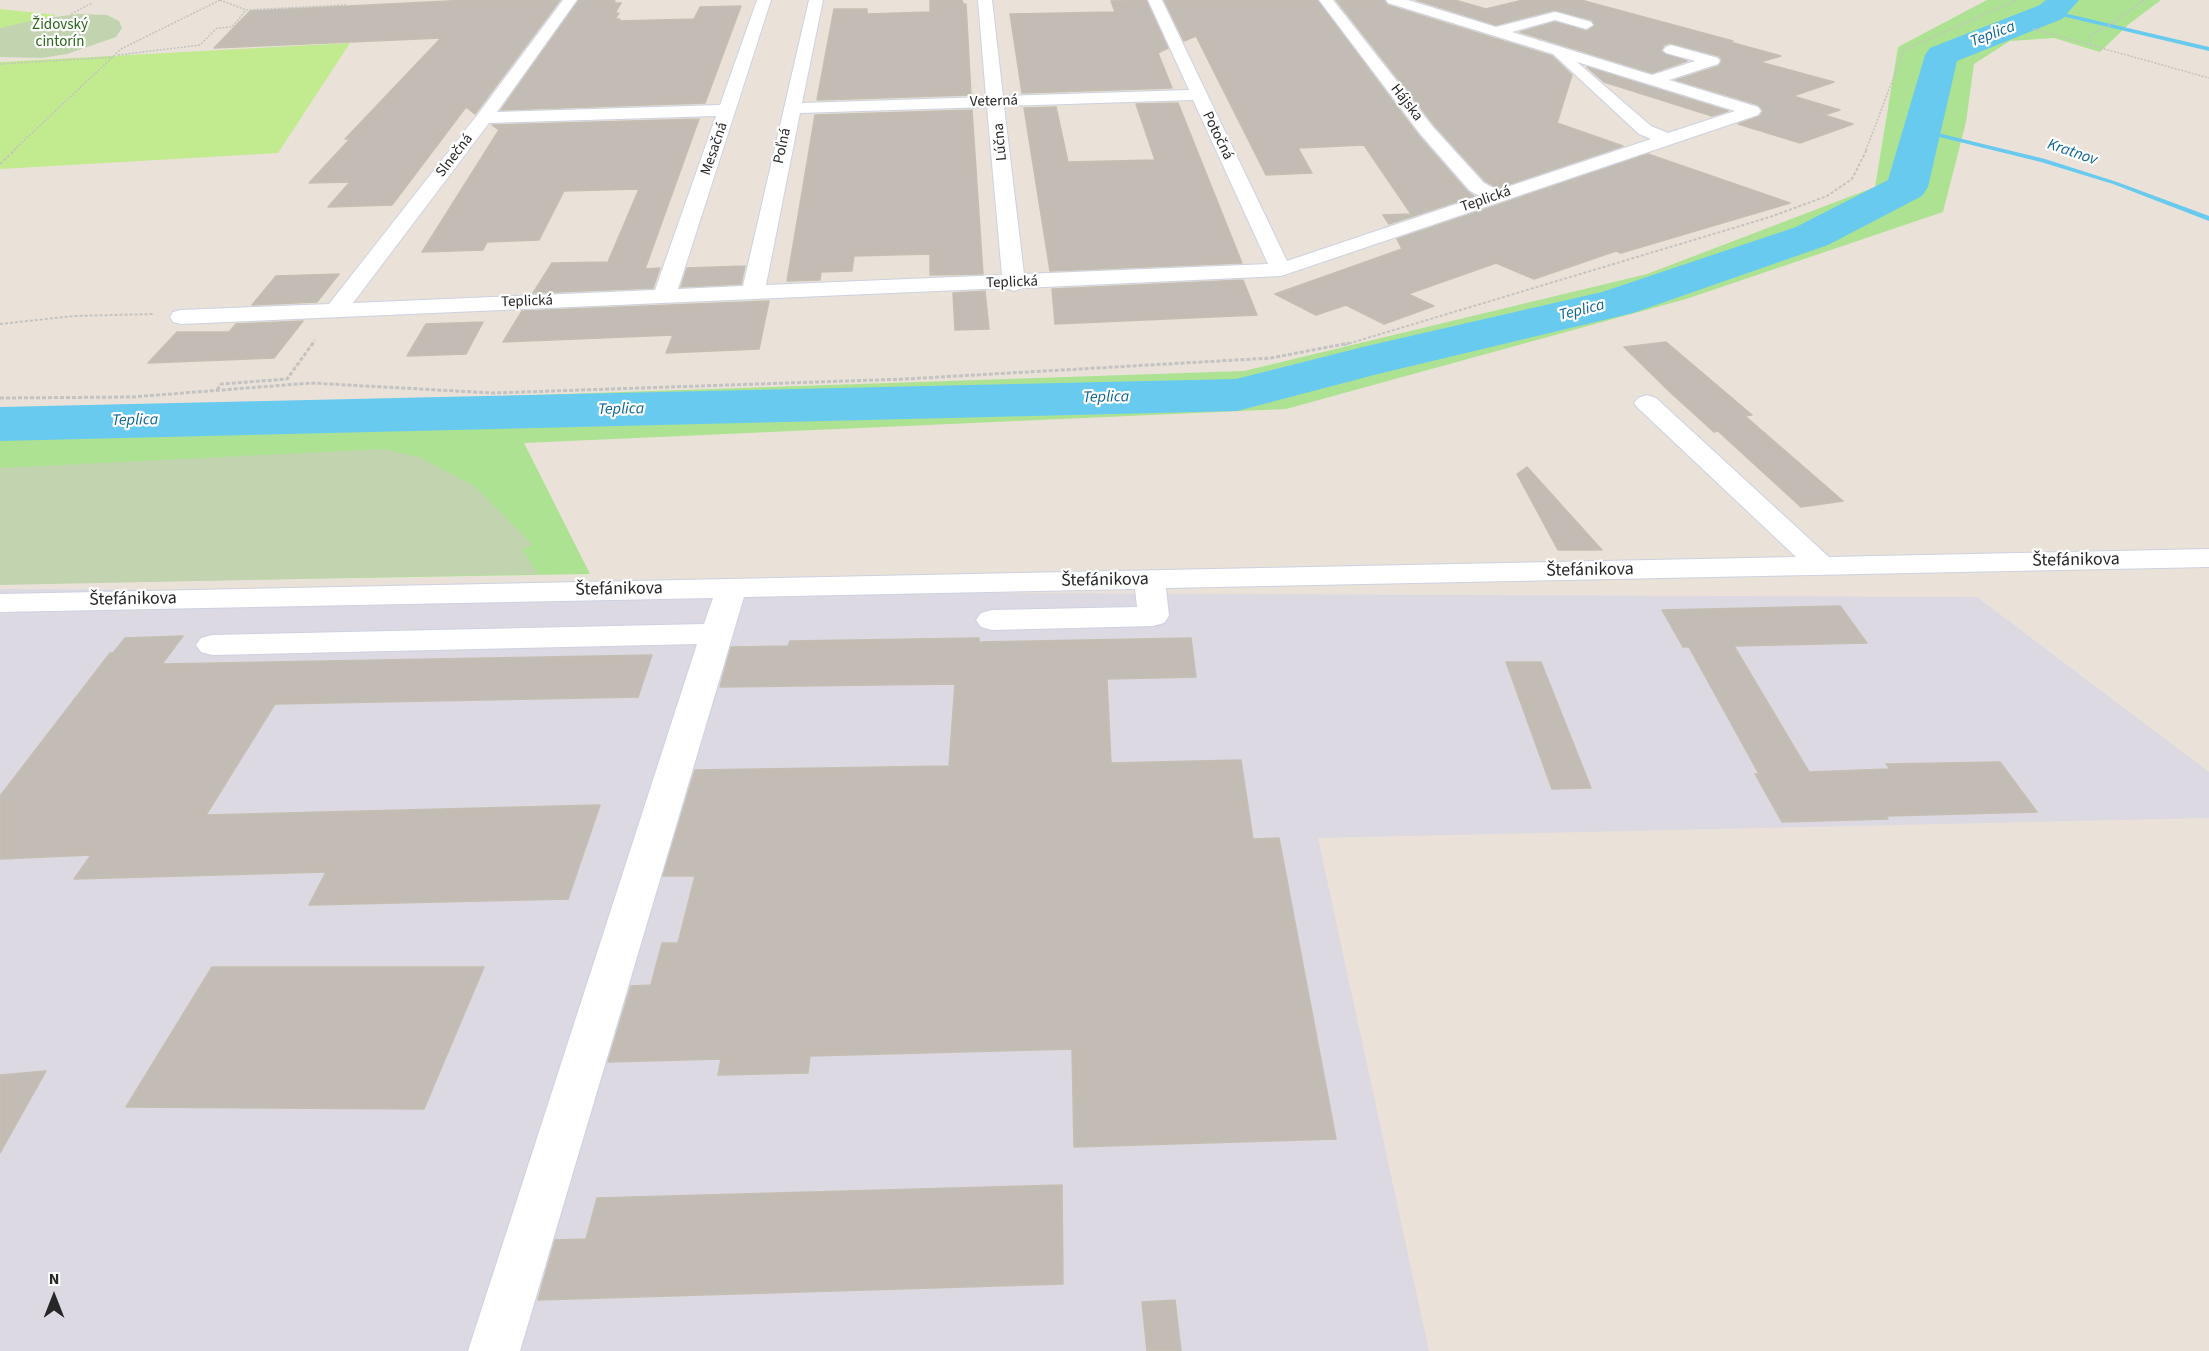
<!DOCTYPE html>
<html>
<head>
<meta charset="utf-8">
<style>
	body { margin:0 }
	#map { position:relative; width:2209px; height:1351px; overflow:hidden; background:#eae2d8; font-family:"Source Sans 3",sans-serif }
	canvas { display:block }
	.north { position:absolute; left:24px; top:1267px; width:60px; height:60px; -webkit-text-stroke:4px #fff; paint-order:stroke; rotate:0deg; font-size:16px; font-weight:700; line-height:24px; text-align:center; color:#272727 }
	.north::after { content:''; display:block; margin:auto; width:21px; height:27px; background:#272727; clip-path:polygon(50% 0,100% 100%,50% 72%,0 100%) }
</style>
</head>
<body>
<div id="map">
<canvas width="2209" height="1351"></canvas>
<div class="north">N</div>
</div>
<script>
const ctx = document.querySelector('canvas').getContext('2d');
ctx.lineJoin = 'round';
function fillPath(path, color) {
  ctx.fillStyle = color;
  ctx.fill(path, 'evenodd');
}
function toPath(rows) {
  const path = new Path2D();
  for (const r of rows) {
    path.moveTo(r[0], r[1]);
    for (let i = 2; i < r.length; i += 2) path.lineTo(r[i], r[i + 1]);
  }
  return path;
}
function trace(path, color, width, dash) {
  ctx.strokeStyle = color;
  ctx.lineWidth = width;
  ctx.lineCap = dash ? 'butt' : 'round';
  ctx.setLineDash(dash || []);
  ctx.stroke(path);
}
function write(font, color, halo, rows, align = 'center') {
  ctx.font = font + ' "Source Sans 3",sans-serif';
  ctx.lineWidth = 4.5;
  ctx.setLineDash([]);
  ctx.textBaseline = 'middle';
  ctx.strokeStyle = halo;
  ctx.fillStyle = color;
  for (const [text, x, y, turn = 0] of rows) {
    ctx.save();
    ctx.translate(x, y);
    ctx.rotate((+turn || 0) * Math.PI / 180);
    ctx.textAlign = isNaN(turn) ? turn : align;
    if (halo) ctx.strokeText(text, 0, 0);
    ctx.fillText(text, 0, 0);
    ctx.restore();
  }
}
fillPath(toPath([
	[0,589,1977,597,2209,772,2209,818,1318,838,1429,1351,0,1351]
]), '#dcd9e2');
fillPath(toPath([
	[1987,0,2161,0,2129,24,2100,52,2054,38,2010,41,1974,64,1966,122,1943,212,1686,299,1286,409,524,443,590,574,0,584,0,413,1244,371,1647,274,1875,187,1898,47]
]), '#ade293');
fillPath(toPath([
	[78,14,107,15,119,21,122,28,116,37,67,54,42,58,0,57,0,28,16,22],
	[383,449,419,457,476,487,533,545,522,549,538,574,0,585,0,468]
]), '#c1d4af');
fillPath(toPath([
	[0,9,57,15,0,28],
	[350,43,278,153,0,169,0,62]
]), '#c2ea8e');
fillPath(toPath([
	[2051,10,2209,47,2209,51,2049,13,2051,10],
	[1921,129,2045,159,2117,182,2209,216,2209,221,2113,184,2041,162,1919,132,1918,131,1921,129]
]), '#68caef');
fillPath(toPath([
	[2046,0,2079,0,2062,19,1957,61,1928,187,1922,196,1828,245,1633,313,1378,374,1237,411,0,441,0,407,1236,379,1367,346,1602,292,1796,227,1888,180,1925,55,1930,48,2040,5,2046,0]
]), '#68caef');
const building = toPath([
	[468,0,560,0,475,114,466,107,392,205,328,207,350,182,309,183,350,139,345,139,441,38,214,48,250,11,468,0],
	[579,0,615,0,614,3,621,3,615,13,619,13,615,19,620,19,619,21,694,19,700,7,741,6,705,103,501,110,579,0],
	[930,0,962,0,963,4,966,4,971,95,817,100,834,9,867,9,867,14,930,12,930,0],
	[1146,0,1168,48,1158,53,1172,88,1022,93,1010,14,1115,12,1111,1,1146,0],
	[1164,0,1317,0,1419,136,1468,192,1474,196,1389,224,1383,215,1411,214,1364,145,1298,148,1312,173,1266,175,1196,36,1184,41,1164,0],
	[1336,0,1384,0,1387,5,1552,56,1572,75,1557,123,1623,146,1498,188,1485,181,1435,126,1336,0],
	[1416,0,1455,0,1486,9,1523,0,1581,0,1733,41,1730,42,1781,56,1760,62,1834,82,1793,96,1840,110,1824,115,1853,124,1800,143,1738,124,1760,116,1763,111,1759,105,1676,80,1719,66,1722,60,1719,56,1670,43,1664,45,1661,52,1687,61,1652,73,1520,32,1555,22,1587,31,1595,26,1592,20,1554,10,1496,25,1416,0],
	[1587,67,1728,111,1712,116,1604,82,1587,67],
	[1178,103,1242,263,1050,271,1024,108,1056,107,1068,162,1155,160,1136,104,1178,103],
	[972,110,983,274,930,275,930,254,854,256,852,271,821,272,820,280,787,281,815,115,972,110],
	[699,119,645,269,660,268,653,288,533,293,552,263,608,262,639,189,564,191,539,240,487,242,483,250,422,252,499,130,492,125,699,119],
	[1648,154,1790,203,1621,253,1616,251,1534,279,1496,263,1408,294,1434,306,1384,324,1346,305,1316,315,1275,294,1402,249,1397,239,1648,154],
	[745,266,741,284,681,287,687,268,745,266],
	[339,274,317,302,252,305,276,276,339,274],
	[1243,280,1257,315,1055,324,1052,289,1243,280],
	[985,291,989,329,955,330,953,293,985,291],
	[769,301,759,349,666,353,673,335,503,342,522,311,769,301],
	[303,321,274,358,148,363,177,332,229,332,236,324,303,321],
	[483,322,466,354,407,356,426,324,483,322],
	[1666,342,1752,415,1745,416,1843,501,1801,507,1718,431,1714,432,1671,393,1624,347,1666,342],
	[1527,467,1602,550,1558,550,1517,474,1527,467],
	[1840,606,1867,643,1734,646,1809,772,1890,769,1886,764,2000,762,2037,812,1886,816,1888,819,1782,822,1755,774,1759,774,1689,647,1683,647,1662,610,1840,606],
	[183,636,162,664,652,655,638,697,275,704,206,815,600,805,568,899,309,905,326,872,74,879,91,855,0,859,0,796,110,653,113,653,125,638,183,636],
	[979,638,979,642,1191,638,1196,677,1107,679,1111,763,1241,760,1253,839,1279,838,1336,1139,1074,1147,1072,1049,810,1056,808,1073,718,1075,721,1059,608,1062,631,986,651,985,662,943,678,943,695,876,663,876,695,770,949,766,955,684,720,687,731,647,788,646,790,641,979,638],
	[1506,662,1541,662,1591,788,1552,789,1506,662],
	[212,967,484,967,424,1109,126,1107,212,967],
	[46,1071,0,1153,0,1075,46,1071],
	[1062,1185,1063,1284,538,1300,555,1240,586,1239,597,1198,1062,1185],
	[1175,1300,1181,1351,1147,1351,1142,1302,1175,1300]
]);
fillPath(building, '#c2bcb5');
trace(building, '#c5beb2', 1.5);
const minor = toPath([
	[563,0,577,0,497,112,720,105,757,0,771,0,678,289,743,286,809,0,823,0,802,103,986,97,978,0,992,0,1003,96,1189,90,1148,0,1162,0,1287,261,1480,196,1470,191,1421,135,1319,0,1333,0,1433,127,1484,183,1498,190,1651,139,1639,134,1553,54,1388,3,1386,0,1408,0,1496,27,1555,12,1560,13,1591,22,1593,25,1586,29,1555,20,1512,32,1652,75,1695,61,1666,53,1663,50,1666,47,1671,45,1718,58,1720,61,1718,64,1669,80,1758,107,1761,111,1758,115,1281,276,1023,288,1014,291,1006,288,181,324,173,322,170,317,173,312,181,310,329,304,478,114,563,0],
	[1577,62,1735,111,1668,133,1651,126,1577,62],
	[1193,100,1268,264,1024,274,1004,106,1193,100],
	[987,107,1002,275,766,285,800,113,987,107],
	[716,116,655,290,353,303,489,123,716,116],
	[1647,395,1656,398,1829,557,2209,549,2209,567,1166,588,1169,616,1164,623,1153,626,992,630,981,627,976,620,981,613,992,610,1137,607,1135,589,744,597,520,1351,468,1351,697,644,212,655,201,652,196,645,201,638,212,635,704,624,713,598,0,612,0,594,1796,557,1638,408,1634,403,1638,398,1647,395]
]);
trace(minor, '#cdd1e1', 2);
trace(toPath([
	[220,0,246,10,346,5],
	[71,14,92,3],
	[2033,29,2209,78],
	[2091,46,2090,35,2113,23,2144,0],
	[118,55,200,45,217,28,232,27,246,10],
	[0,64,114,57],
	[14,150,121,49,220,0],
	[1866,150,1904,50,2017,0]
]), '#c3c3c3', 1.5, [2, 1.5]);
trace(toPath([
	[0,164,16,149],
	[0,324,74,316,153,314],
	[312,345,315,340],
	[1344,345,1770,217,1827,196,1852,179,1867,149]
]), '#c3c3c3', 2, [3, 2]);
trace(toPath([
	[217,390,221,384,287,379,313,343],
	[0,398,132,397,311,383,493,393,905,379,1271,358,1349,343]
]), '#c3c3c3', 3, [4, 2]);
fillPath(minor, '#fff');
write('15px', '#276318', '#fff', [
	["Židovský",60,26],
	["cintorín",60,43]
]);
write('15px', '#272727', '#fff', [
	["Veterná",994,102,-2],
	["Hájska",1406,103,52],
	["Potočná",1217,136,64],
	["Lúčna",1001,142,-95],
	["Poľná",783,146,-78],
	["Mesačná",715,149,-71],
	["Slnečná",455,156,-52],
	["Teplická",1486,200,-19],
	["Teplická",1012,283,-2],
	["Teplická",527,302,-2]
]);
write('italic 16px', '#0c6596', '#fff', [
	["Teplica",1993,35,-21],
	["Kratnov",2072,153,19],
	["Teplica",1582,311,-14],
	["Teplica",1106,398,-1],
	["Teplica",621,410,-1],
	["Teplica",135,421,-1]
]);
write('18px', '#272727', '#fff', [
	["Štefánikova",2076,561,-1],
	["Štefánikova",1590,571,-1],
	["Štefánikova",1105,581,-1],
	["Štefánikova",619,590,-1],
	["Štefánikova",133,600,-1]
]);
</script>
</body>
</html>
